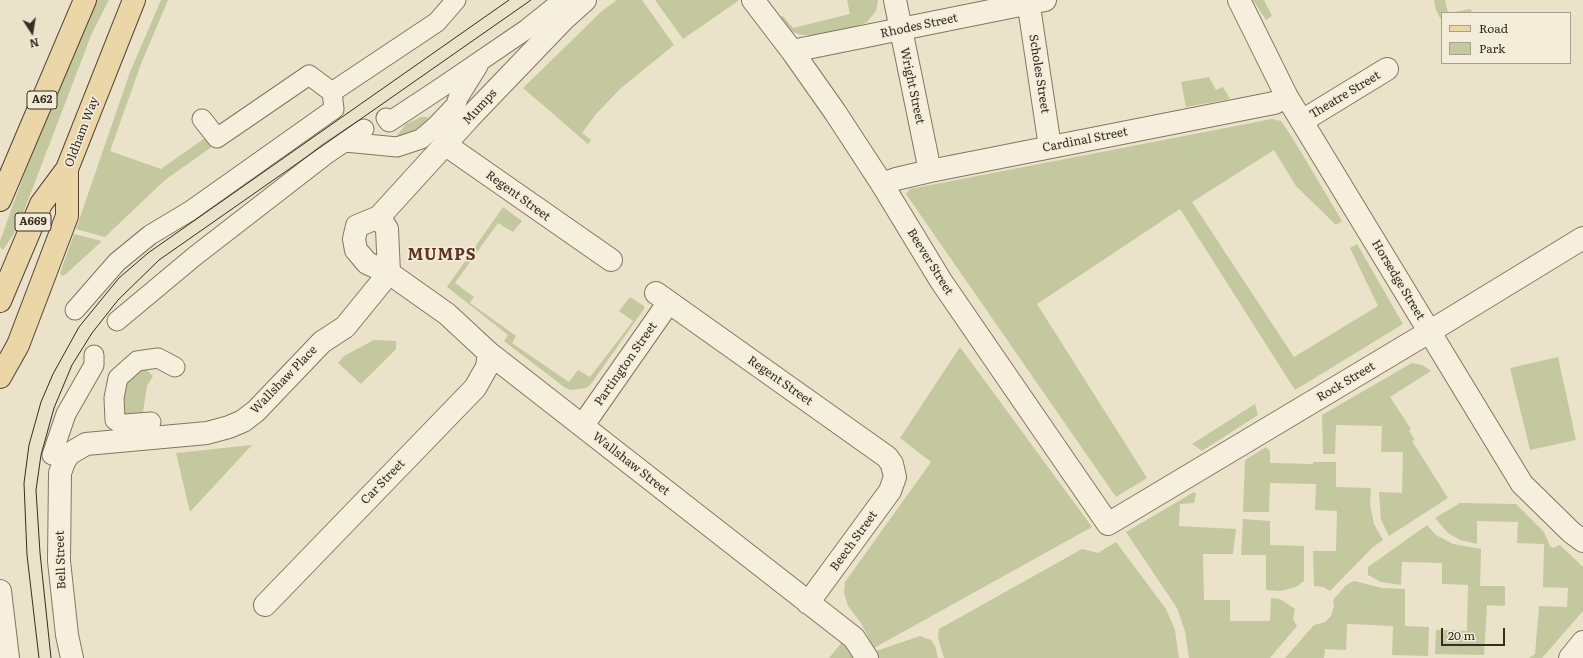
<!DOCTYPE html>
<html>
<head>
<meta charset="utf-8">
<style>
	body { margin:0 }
	#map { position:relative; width:1583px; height:658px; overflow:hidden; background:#ebe2ca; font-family:Literata,serif }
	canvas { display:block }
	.legend { position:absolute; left:1441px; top:12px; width:130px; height:52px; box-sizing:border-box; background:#f3ecd9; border:1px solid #a8a090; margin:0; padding:5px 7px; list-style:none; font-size:12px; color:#382d22 }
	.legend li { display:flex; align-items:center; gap:8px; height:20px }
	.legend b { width:20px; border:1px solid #a8a090 }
	.north { position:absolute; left:12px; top:12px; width:40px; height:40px; -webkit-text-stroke:3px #f3ecd9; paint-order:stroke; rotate:168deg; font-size:11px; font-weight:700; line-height:16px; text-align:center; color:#382d22 }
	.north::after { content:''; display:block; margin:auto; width:14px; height:18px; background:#382d22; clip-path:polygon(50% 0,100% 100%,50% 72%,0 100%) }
	.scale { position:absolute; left:1441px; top:628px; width:64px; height:18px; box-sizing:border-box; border:2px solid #382d22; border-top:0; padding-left:5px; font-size:12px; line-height:14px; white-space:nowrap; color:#382d22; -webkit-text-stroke:3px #f3ecd9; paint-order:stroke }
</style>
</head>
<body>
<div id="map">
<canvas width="1583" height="658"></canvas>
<ul class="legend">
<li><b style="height:5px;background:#ead6a6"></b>Road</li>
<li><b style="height:11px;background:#c3c89f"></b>Park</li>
</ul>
<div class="north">N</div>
<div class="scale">20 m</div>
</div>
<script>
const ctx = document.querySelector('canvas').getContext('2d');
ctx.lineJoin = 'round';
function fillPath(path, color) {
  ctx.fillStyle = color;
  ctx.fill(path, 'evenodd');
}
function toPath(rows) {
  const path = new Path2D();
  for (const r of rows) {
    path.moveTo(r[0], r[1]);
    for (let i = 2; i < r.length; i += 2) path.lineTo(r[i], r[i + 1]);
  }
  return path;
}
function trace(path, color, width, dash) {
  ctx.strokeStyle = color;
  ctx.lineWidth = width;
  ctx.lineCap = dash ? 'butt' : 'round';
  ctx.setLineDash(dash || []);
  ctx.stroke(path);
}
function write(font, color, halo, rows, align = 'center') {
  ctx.font = font + ' Literata,serif';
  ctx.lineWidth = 3.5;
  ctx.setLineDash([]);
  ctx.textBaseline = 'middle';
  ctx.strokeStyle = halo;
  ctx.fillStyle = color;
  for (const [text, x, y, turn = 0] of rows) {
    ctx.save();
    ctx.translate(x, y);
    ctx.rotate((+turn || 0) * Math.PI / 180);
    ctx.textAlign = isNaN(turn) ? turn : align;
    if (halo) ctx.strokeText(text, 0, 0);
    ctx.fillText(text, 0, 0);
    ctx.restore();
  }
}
fillPath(toPath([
	[97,0,109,0,92,33,17,229,3,250,0,247,0,241,18,191,37,141],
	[161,0,168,0,141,64,110,151,161,169,205,138,213,146,165,180,105,237,76,229,130,72],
	[617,0,642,0,674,45,621,88,596,114,582,133,591,140,588,144,523,88,602,11],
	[655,0,738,0,738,1,683,39],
	[847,0,878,0,878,2,876,11,867,22,853,28,810,35,801,35,790,31,780,17,783,16,793,28,850,14],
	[1253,0,1264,0,1272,16,1266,20],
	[1434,0,1445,0,1448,13,1471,9,1472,13,1442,13,1442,19,1440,18,1436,10],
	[1209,77,1216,90,1223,87,1230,99,1186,107,1181,82],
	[421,117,427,117,430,121,422,130,395,138,406,124],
	[1272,119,1281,121,1292,137,1342,221,1336,225,1296,186,1274,150,1192,202,1294,357,1378,306,1350,248,1357,244,1403,324,1295,390,1180,209,1037,304,1147,478,1116,497,906,194,910,189],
	[503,207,522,221,513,232,498,223,455,283,474,297,470,303,516,336,512,343,569,382,578,370,590,377,633,321,619,311,630,297,644,306,644,309,591,384,586,388,570,390,564,387,504,341,508,335,447,287],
	[74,234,102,241,66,274,62,276,60,273],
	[374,340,396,341,396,349,361,384,338,363,344,356],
	[960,347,1092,527,874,648,861,623,848,606,844,593,845,582,931,462,900,438],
	[1558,357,1576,440,1530,450,1510,368],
	[1412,363,1422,365,1431,371,1390,397,1411,429,1409,431,1415,440,1412,441,1448,498,1389,536,1381,520,1379,492,1402,493,1403,452,1381,452,1382,426,1336,425,1335,454,1323,454,1322,415],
	[141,365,153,376,147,386,143,412,141,415,120,416,121,395,127,380],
	[1255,404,1258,415,1202,451,1192,444],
	[252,445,190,512,176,453],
	[1266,447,1270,451,1270,463,1313,464,1313,462,1336,462,1336,487,1371,488,1370,504,1374,524,1383,540,1372,548,1330,591,1323,587,1314,586,1313,551,1336,551,1337,511,1315,510,1316,484,1270,483,1269,512,1243,512,1245,460],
	[1194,492,1196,494,1194,503,1180,504,1179,526,1236,529,1233,554,1203,554,1204,600,1230,600,1230,621,1270,621,1271,598,1280,599,1295,609,1293,619,1297,626,1270,658,1189,658,1185,631,1177,608,1126,532],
	[1460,503,1516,504,1544,532,1550,546,1553,548,1560,545,1583,567,1583,611,1542,658,1529,658,1535,654,1539,606,1567,607,1568,588,1543,587,1544,544,1517,543,1518,522,1477,521,1477,544,1460,540,1448,533,1435,518],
	[1243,519,1270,521,1270,545,1304,546,1304,581,1296,587,1280,591,1266,590,1266,555,1241,555],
	[1427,525,1436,535,1453,544,1481,549,1480,586,1505,586,1505,606,1487,605,1484,655,1435,654,1436,630,1467,631,1468,585,1442,584,1442,563,1402,562,1401,585,1381,582,1368,575,1368,567],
	[1116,542,1166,609,1175,630,1179,658,944,658,938,638,939,629,1082,549,1098,553],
	[1354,581,1382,588,1405,589,1405,626,1429,627,1428,656,1392,655,1393,626,1347,624,1346,650,1325,649,1324,658,1285,658,1314,625,1325,622,1331,616,1334,606,1333,600,1346,585],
	[920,636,931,640,935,646,938,658,879,658,876,651],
	[843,641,858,658,829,658]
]), '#c3c89f');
const pedestrian = toPath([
	[386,118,389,122,439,89,527,29,563,0],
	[202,119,217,138,309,75,332,92],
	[345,142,397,147,421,139,435,127,456,105,458,98,478,66],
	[75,310,117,262,150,235,190,211,334,109,332,92,437,22,456,0],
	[117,321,195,256,328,153,364,129],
	[151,422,125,424,119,423,115,420,114,398,118,378,137,361,158,358,175,367],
	[52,455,66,414,94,365,94,355]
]);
const minor = toPath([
	[585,0,565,18,470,117,379,217,357,226,354,239,356,250,367,263,389,273,447,314,489,353,854,638,867,658],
	[753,0,792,51,835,112,882,184,941,281,1108,524,1429,332,1583,238],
	[895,0,930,171],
	[1028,0,1050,147],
	[1239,0,1287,97,1522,484,1571,532,1583,541],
	[792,51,1045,0],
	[1302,121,1387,69],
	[446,145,611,260],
	[882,184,896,179,930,171,1274,103,1287,97],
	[379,217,387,229,389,273],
	[656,293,887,457,892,464,895,477,890,491,808,603],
	[583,425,669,302],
	[0,591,8,658],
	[265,605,475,388,487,367,489,353],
	[72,658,67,635,59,561,60,473,64,462,69,454,86,444,207,433,229,427,243,421,256,411,322,342,345,327,389,273]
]);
const tertiary = toPath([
	[1570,658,1583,642]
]);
const primary = toPath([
	[0,200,85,0],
	[0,301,41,204,67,169],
	[0,377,18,345,67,216,67,169,134,0]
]);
trace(pedestrian, '#867560', 21);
trace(minor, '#867560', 24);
trace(tertiary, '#867560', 24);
trace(primary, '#543', 24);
trace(pedestrian, '#f6efdd', 19);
trace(minor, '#f6efdd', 22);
trace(tertiary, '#f6efdd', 22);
trace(primary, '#ead6a6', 22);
trace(toPath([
	[39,658,27,555,24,483,29,445,41,402,53,374,79,327,119,278,148,253,509,0],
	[51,658,40,553,36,490,41,455,54,408,72,365,92,333,118,300,159,260,531,0]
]), '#382d22', 1);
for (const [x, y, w] of [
	[42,100,30],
	[33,222,36]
]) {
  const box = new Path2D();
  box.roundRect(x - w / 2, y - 9, w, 18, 3);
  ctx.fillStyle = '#f3ecd9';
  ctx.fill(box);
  trace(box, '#382d22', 1);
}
write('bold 11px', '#382d22', null, [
	["A62",42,100],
	["A669",33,222]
]);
write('12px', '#382d22', '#f3ecd9', [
	["Rhodes Street",919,26,-12],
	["Scholes Street",1039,74,81],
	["Wright Street",912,86,78],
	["Theatre Street",1345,95,-31],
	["Mumps",480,107,-47],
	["Oldham Way",82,132,-69],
	["Cardinal Street",1085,140,-11],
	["Regent Street",518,196,36],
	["Beever Street",930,262,58],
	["Horsedge Street",1398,280,59],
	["Partington Street",626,364,-55],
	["Wallshaw Place",284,380,-46],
	["Regent Street",780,381,35],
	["Rock Street",1346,382,-31],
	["Wallshaw Street",631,464,38],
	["Car Street",383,482,-46],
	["Beech Street",854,541,-54],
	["Bell Street",61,560,-92]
]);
ctx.letterSpacing = '1px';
write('bold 16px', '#613325', '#f3ecd9', [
	["MUMPS",442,255]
]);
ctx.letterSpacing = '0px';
</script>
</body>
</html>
